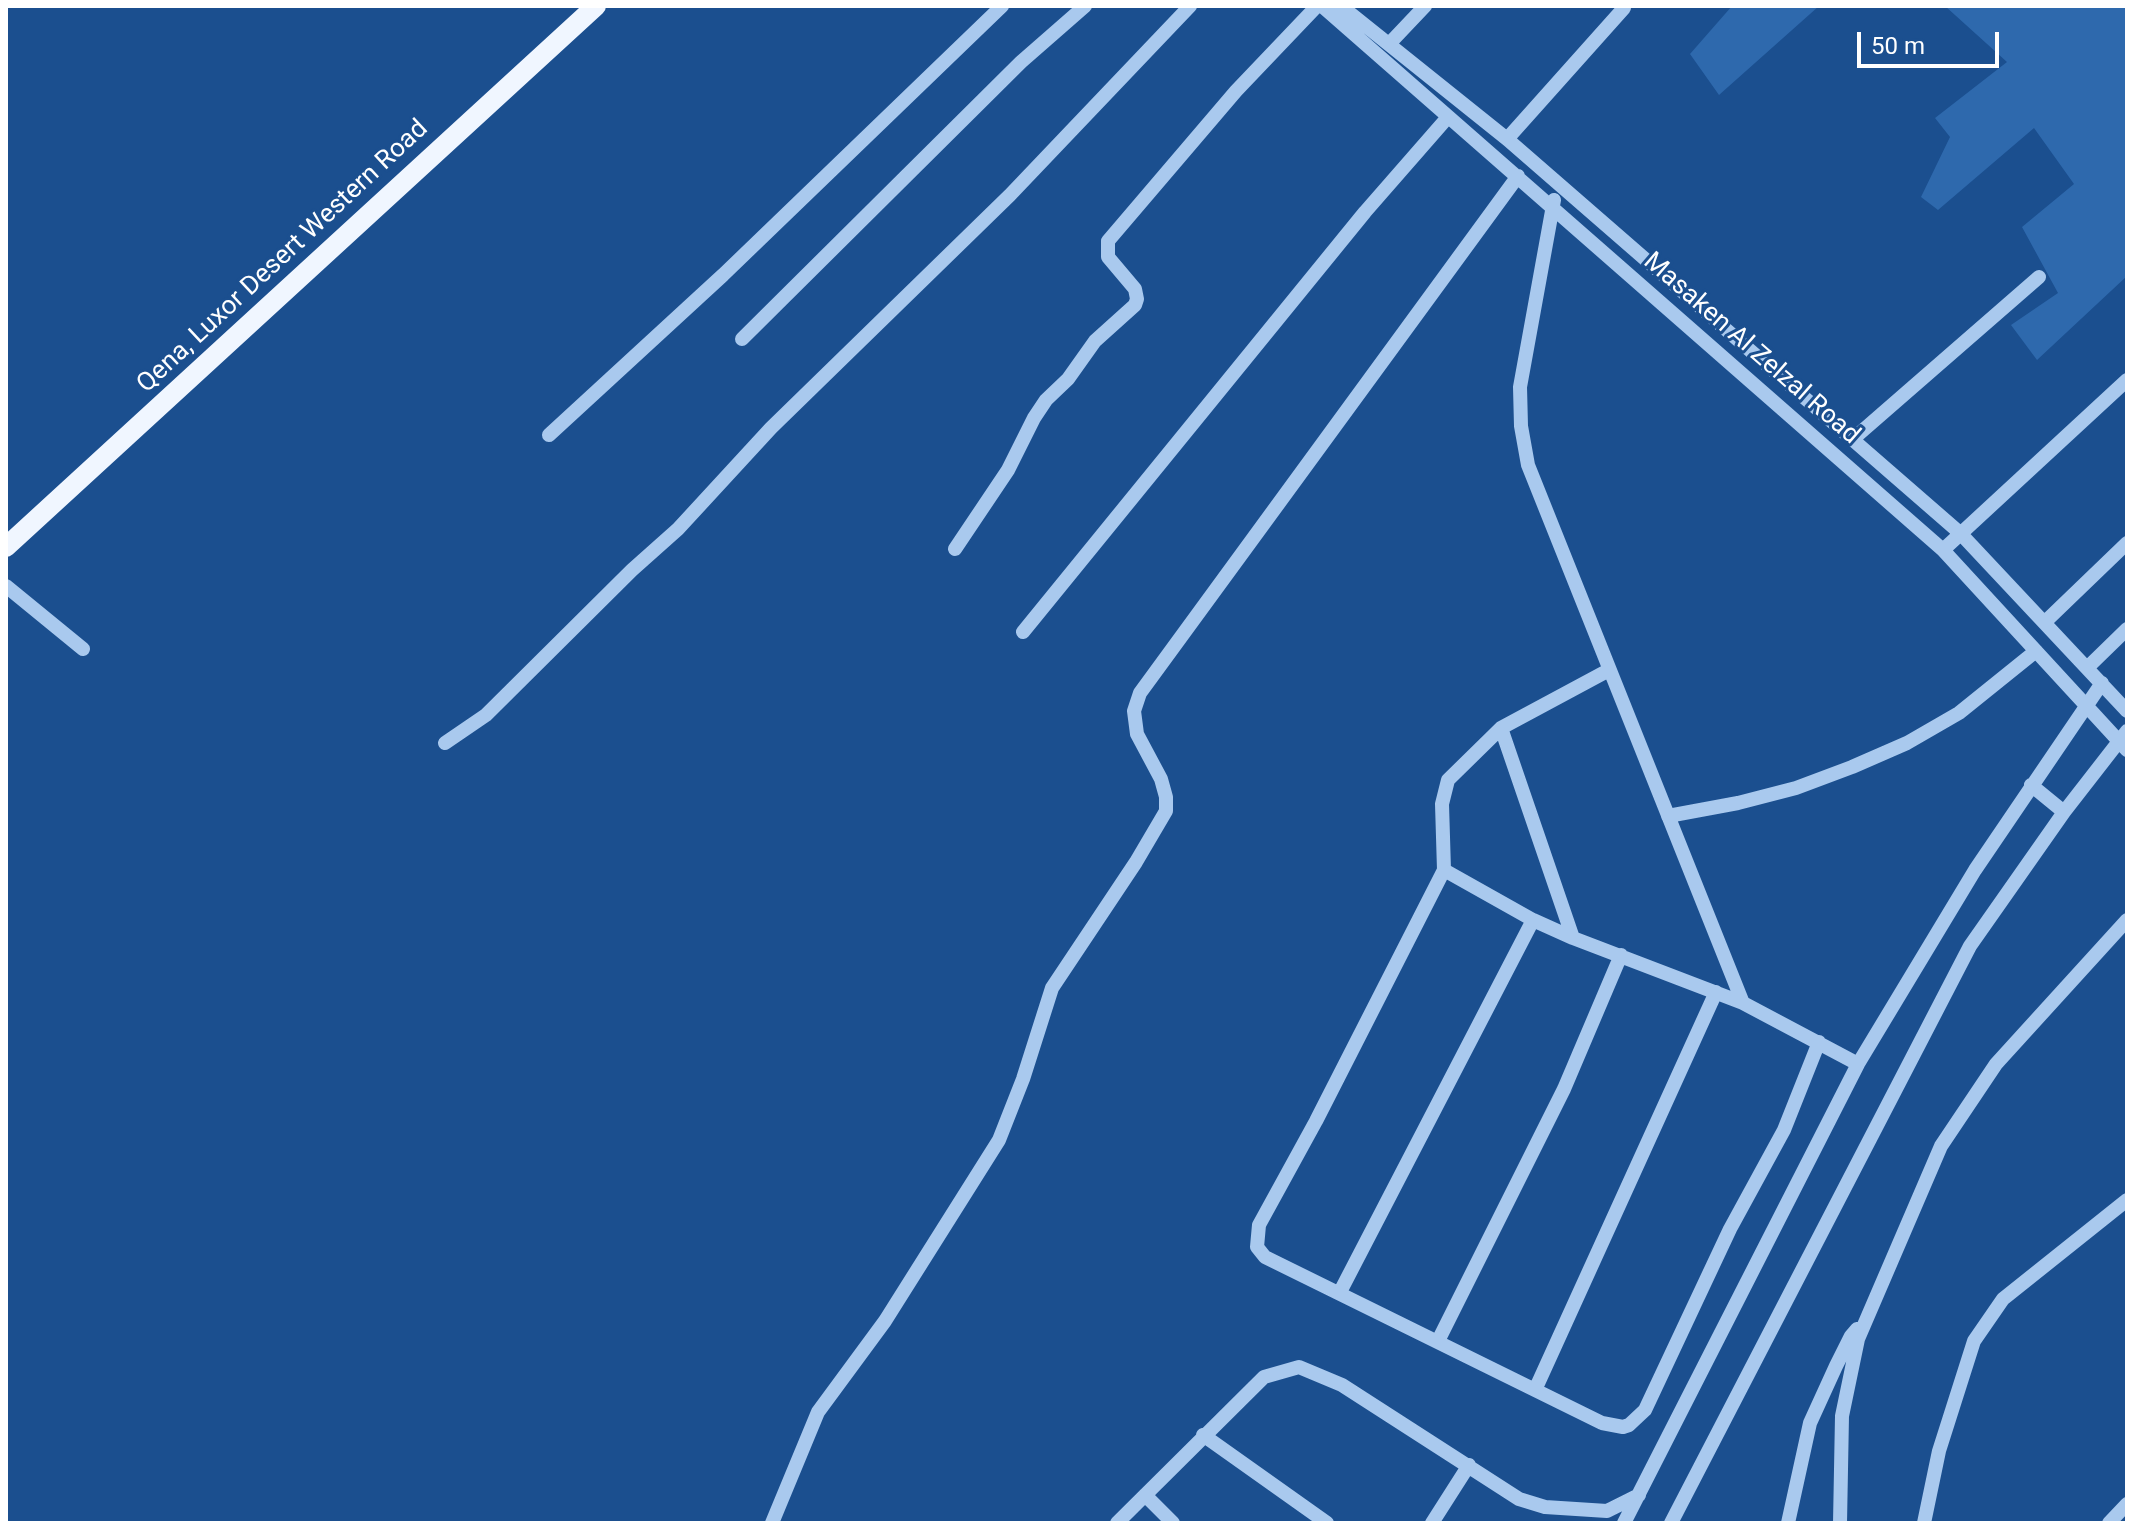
<!DOCTYPE html>
<html>
<head>
<meta charset="utf-8">
<style>
	body { margin:0 }
	#map { position:relative; width:2133px; height:1529px; overflow:hidden; background:#1b4f8f; font-family:Roboto,sans-serif }
	canvas { display:block }
	.frame { position:absolute; inset:0; border:8px solid #fff; pointer-events:none }
	.scale { position:absolute; left:1857px; top:32px; width:142px; height:36px; box-sizing:border-box; border:4px solid #fff; border-top:0; padding-left:10px; font-size:24px; line-height:28px; white-space:nowrap; color:#fff; -webkit-text-stroke:6px #1b4f8f; paint-order:stroke }
</style>
</head>
<body>
<div id="map">
<canvas width="2133" height="1529"></canvas>
<div class="frame"></div>
<div class="scale">50 m</div>
</div>
<script>
const ctx = document.querySelector('canvas').getContext('2d');
ctx.lineJoin = 'round';
function fillPath(path, color) {
  ctx.fillStyle = color;
  ctx.fill(path, 'evenodd');
}
function toPath(rows) {
  const path = new Path2D();
  for (const r of rows) {
    path.moveTo(r[0], r[1]);
    for (let i = 2; i < r.length; i += 2) path.lineTo(r[i], r[i + 1]);
  }
  return path;
}
function trace(path, color, width, dash) {
  ctx.strokeStyle = color;
  ctx.lineWidth = width;
  ctx.lineCap = dash ? 'butt' : 'round';
  ctx.setLineDash(dash || []);
  ctx.stroke(path);
}
function write(font, color, halo, rows, align = 'center') {
  ctx.font = font + ' Roboto,sans-serif';
  ctx.lineWidth = 6;
  ctx.setLineDash([]);
  ctx.textBaseline = 'middle';
  ctx.strokeStyle = halo;
  ctx.fillStyle = color;
  for (const [text, x, y, turn = 0] of rows) {
    ctx.save();
    ctx.translate(x, y);
    ctx.rotate((+turn || 0) * Math.PI / 180);
    ctx.textAlign = isNaN(turn) ? turn : align;
    if (halo) ctx.strokeText(text, 0, 0);
    ctx.fillText(text, 0, 0);
    ctx.restore();
  }
}
fillPath(toPath([
	[1732,6,1819,6,1719,95,1690,54],
	[1945,6,2127,6,2127,276,2037,360,2011,325,2058,293,2022,227,2074,184,2034,128,1938,210,1921,197,1950,137,1935,118,2007,62]
]), '#2e69ad');
trace(toPath([
	[1322,6,1943,550,2127,750],
	[1341,6,1507,139,1960,533,2127,711],
	[1389,44,1425,6],
	[1507,139,1624,8],
	[1554,200,1520,387,1521,426,1528,465,1743,1003],
	[742,339,1021,62,1085,6],
	[549,435,723,275,1002,6],
	[1853,439,2039,277],
	[955,549,1008,470,1034,418,1046,400,1068,379,1095,341,1135,305,1137,299,1135,289,1108,257,1108,241,1236,91,1317,6],
	[1943,550,2127,380],
	[6,586,83,649],
	[2045,622,2127,543],
	[1023,632,1365,212,1448,117],
	[2088,667,2127,629],
	[1609,670,1501,728,1448,780,1442,804,1444,870,1316,1121,1259,1225,1257,1247,1265,1257,1602,1423,1623,1427,1629,1425,1645,1410,1730,1229,1784,1130,1819,1042],
	[1501,728,1573,938],
	[445,743,486,715,632,570,678,529,771,428,1010,195,1190,6],
	[2031,785,2064,812],
	[1668,816,1738,803,1796,788,1852,767,1907,743,1959,713,2036,651],
	[1444,870,1533,920,1573,938,1743,1003,1858,1064],
	[1340,1292,1533,920],
	[1438,1341,1564,1089,1621,955],
	[1535,1390,1716,992],
	[1203,1435,1327,1523],
	[1145,1495,1173,1523],
	[772,1523,818,1412,885,1321,999,1140,1023,1079,1052,988,1136,862,1166,811,1166,797,1161,779,1137,734,1134,711,1140,693,1518,176],
	[1117,1523,1264,1377,1299,1367,1342,1385,1519,1499,1545,1507,1607,1511,1639,1495],
	[1432,1523,1469,1465],
	[1624,1523,1858,1064,1975,870,2102,683],
	[1671,1523,1970,946,2064,812,2127,731],
	[1788,1523,1810,1423,1836,1366,1851,1336,1857,1329],
	[1840,1523,1842,1416,1858,1339,1941,1146,1996,1064,2127,920],
	[1924,1523,1939,1451,1974,1341,2003,1299,2127,1200],
	[2109,1523,2127,1504]
]), '#a9c9ee', 14);
trace(toPath([
	[6,547,596,6]
]), '#f0f6ff', 20);
write('26px', '#fff', '#1b4f8f', [
	["Qena, Luxor Desert Western Road",283,257,-43],
	["Masaken Al Zelzal Road",1751,349,41]
]);
</script>
</body>
</html>
